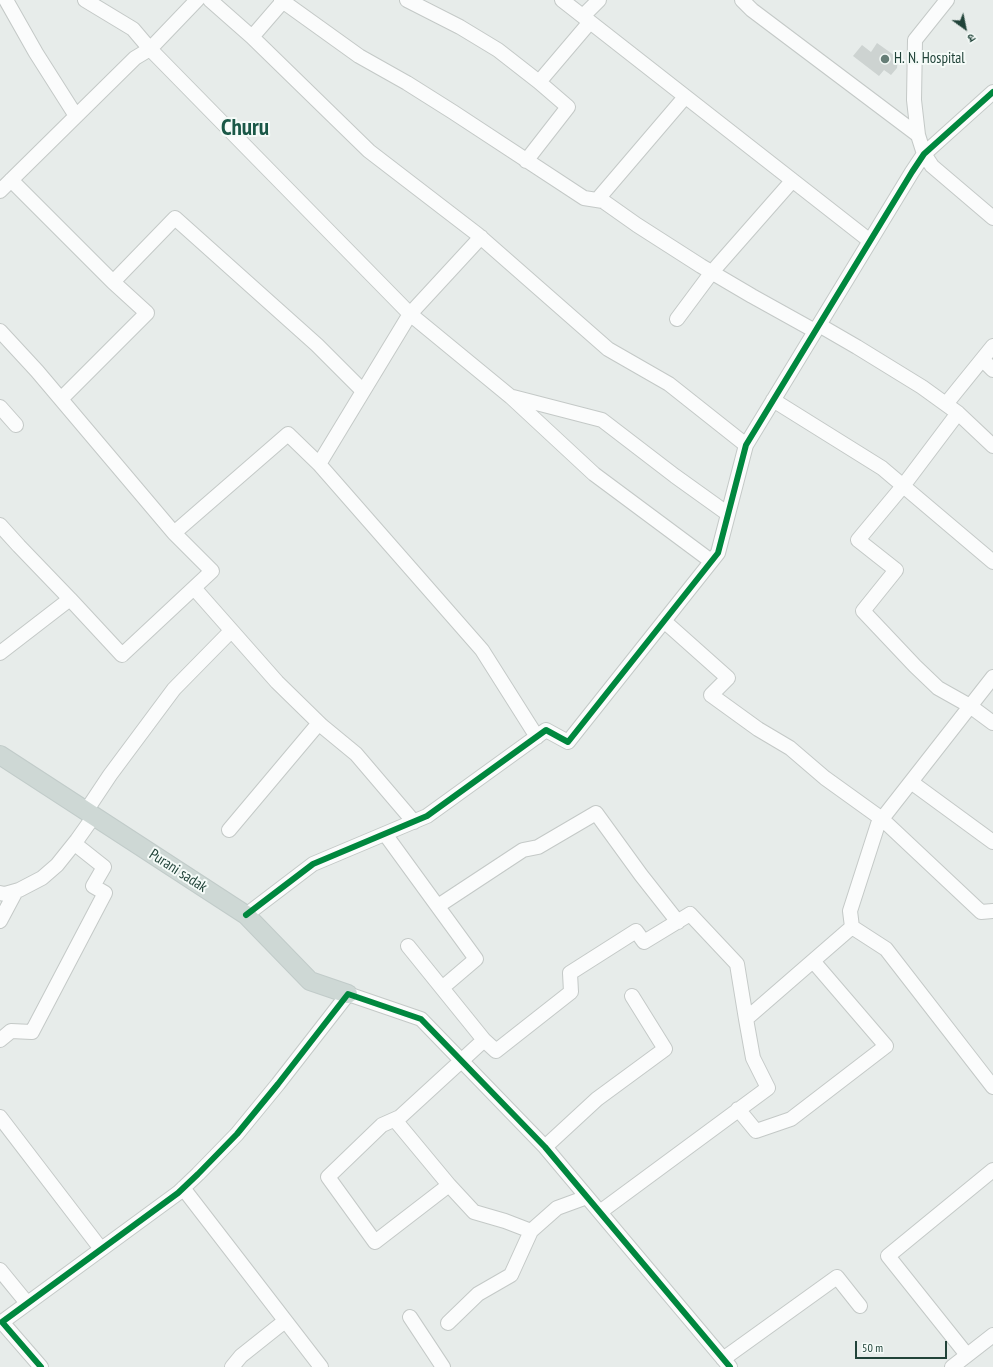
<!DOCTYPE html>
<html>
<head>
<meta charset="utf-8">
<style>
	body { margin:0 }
	#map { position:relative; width:993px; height:1367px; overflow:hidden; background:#e7ecea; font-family:"PT Sans Narrow","Noto Sans Devanagari",sans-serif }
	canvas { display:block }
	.north { position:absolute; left:945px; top:8px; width:40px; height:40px; -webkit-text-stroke:3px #f5fbf8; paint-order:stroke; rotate:147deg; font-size:11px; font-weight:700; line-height:16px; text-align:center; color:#214339 }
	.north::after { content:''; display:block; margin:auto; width:14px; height:18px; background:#214339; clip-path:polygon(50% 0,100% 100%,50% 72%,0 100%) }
	.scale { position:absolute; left:855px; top:1341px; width:92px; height:18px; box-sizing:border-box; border:2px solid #214339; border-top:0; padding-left:5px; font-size:12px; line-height:14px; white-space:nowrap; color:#214339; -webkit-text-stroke:3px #f5fbf8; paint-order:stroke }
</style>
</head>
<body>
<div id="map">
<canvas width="993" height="1367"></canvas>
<div class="north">उ</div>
<div class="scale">50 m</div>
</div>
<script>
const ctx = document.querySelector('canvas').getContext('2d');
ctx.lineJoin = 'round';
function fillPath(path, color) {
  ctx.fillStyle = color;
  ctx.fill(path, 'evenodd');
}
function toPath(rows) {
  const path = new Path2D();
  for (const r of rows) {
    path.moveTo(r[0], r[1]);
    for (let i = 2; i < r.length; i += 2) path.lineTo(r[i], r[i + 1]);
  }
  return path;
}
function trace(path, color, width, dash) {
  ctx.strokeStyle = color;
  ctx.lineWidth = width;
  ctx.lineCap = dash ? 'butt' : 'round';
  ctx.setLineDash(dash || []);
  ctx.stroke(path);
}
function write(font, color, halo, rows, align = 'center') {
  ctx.font = font + ' "PT Sans Narrow",sans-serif';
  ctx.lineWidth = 4;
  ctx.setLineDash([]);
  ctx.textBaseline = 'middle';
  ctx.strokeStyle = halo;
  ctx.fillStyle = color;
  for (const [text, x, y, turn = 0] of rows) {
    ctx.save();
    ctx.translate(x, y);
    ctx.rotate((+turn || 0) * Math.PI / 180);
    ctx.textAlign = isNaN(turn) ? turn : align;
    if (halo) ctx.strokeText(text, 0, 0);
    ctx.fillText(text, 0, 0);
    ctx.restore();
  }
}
fillPath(toPath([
	[877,43,898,58,897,68,891,75,884,70,879,76,853,56,862,45,871,52]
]), '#cdd3d1');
const minor = toPath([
	[6,0,36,53,76,116],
	[85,0,133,29,150,49,410,314,319,464,482,650,537,737],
	[210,0,252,37,369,151,477,234,608,349,669,384,746,445],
	[281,0,359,56,407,83,453,112,584,198,603,201,637,225,701,266,752,296,815,331],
	[407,0,460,27,498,50,539,82,568,107,526,161],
	[562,0,870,241],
	[742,0,752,10,918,135],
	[947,0,915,40,914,100,918,135,924,154,932,166,993,218],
	[583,16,599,0],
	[252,37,284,0],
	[539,82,590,22],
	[11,180,113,282,147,313,61,399],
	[0,191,135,58,150,49,197,0],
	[597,200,685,97],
	[481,237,410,314,511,397,594,474,711,561],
	[113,282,175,218,317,345,363,391],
	[677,319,712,272,792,181],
	[819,325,857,347,922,387,958,413,993,446],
	[0,331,37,371,174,533,288,434,319,464],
	[983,360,993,370],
	[513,397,602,420,675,476,728,514],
	[773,400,882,468,993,562],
	[946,404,993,346],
	[0,407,16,425],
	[958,413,903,486,858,540,896,570,863,611,915,666,938,688,970,706,993,723],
	[0,525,19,546,70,599,0,653],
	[194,588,277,682,322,726,356,754,414,822],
	[70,599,122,655,212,571,174,533],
	[664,621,728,678,711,695,758,729,790,748,825,778,882,819,981,912,993,911],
	[911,782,993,842],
	[86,811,110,775,174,689,231,631],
	[229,830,319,723],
	[385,834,476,959,442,988],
	[0,893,5,894,19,890,42,878,57,865,77,840,94,816],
	[438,906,523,850,538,847,596,813,641,875,678,922],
	[246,915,313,864,427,816,546,730,568,742,718,553,746,445,912,172,924,154,993,92],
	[0,921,16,891],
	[852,927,886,949,993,1087],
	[408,946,484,1040],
	[0,1040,11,1031,32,1032,105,893,93,886,104,867,75,844],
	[738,1109,756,1131,791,1119,886,1046,813,961],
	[0,1117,101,1249],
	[395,1120,449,1185],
	[545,1147,597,1099,665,1049,632,996],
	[183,1188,321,1367],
	[600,1212,768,1088,753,1058,746,1019,852,927,850,911,878,824,993,677],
	[531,1231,505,1221,474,1212,449,1185,375,1242,328,1177,382,1125,400,1117,484,1040,496,1051,571,992,570,973,636,931,644,942,690,914,737,964,746,1019],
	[0,1270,27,1303],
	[410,1317,443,1367],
	[448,1323,478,1294,511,1275,531,1231,557,1208,587,1197],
	[967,1355,888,1256,993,1170],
	[723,1359,837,1277,860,1306],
	[41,1367,2,1322,178,1193,198,1174,237,1134,278,1084,348,994,421,1019,545,1147,730,1367],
	[232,1367,241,1356,285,1321],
	[952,1367,993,1335]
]);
const major = toPath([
	[0,755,246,915,310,981,348,994]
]);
trace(minor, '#c4c9c7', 16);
trace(major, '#c1cbc9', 20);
trace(minor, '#fbfcfc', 14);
trace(major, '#ced8d5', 18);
trace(toPath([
	[246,915,313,864,427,816,546,730,568,742,718,553,746,445,912,172,924,154,993,92],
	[41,1367,2,1322,178,1193,198,1174,237,1134,278,1084,348,994,421,1019,545,1147,730,1367]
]), '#00873e', 6);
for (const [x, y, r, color] of [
	[885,59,5,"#667e77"]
]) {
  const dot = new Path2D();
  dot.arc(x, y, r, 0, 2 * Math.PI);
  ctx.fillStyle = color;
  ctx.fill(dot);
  trace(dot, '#f5fbf8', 1.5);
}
write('15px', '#214339', '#f5fbf8', [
	["H. N. Hospital",894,59]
], 'left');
write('15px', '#214339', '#f5fbf8', [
	["Purani sadak",178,871,33]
]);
write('bold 23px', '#1a5847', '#f5fbf8', [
	["Churu",245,128]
]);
</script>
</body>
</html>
